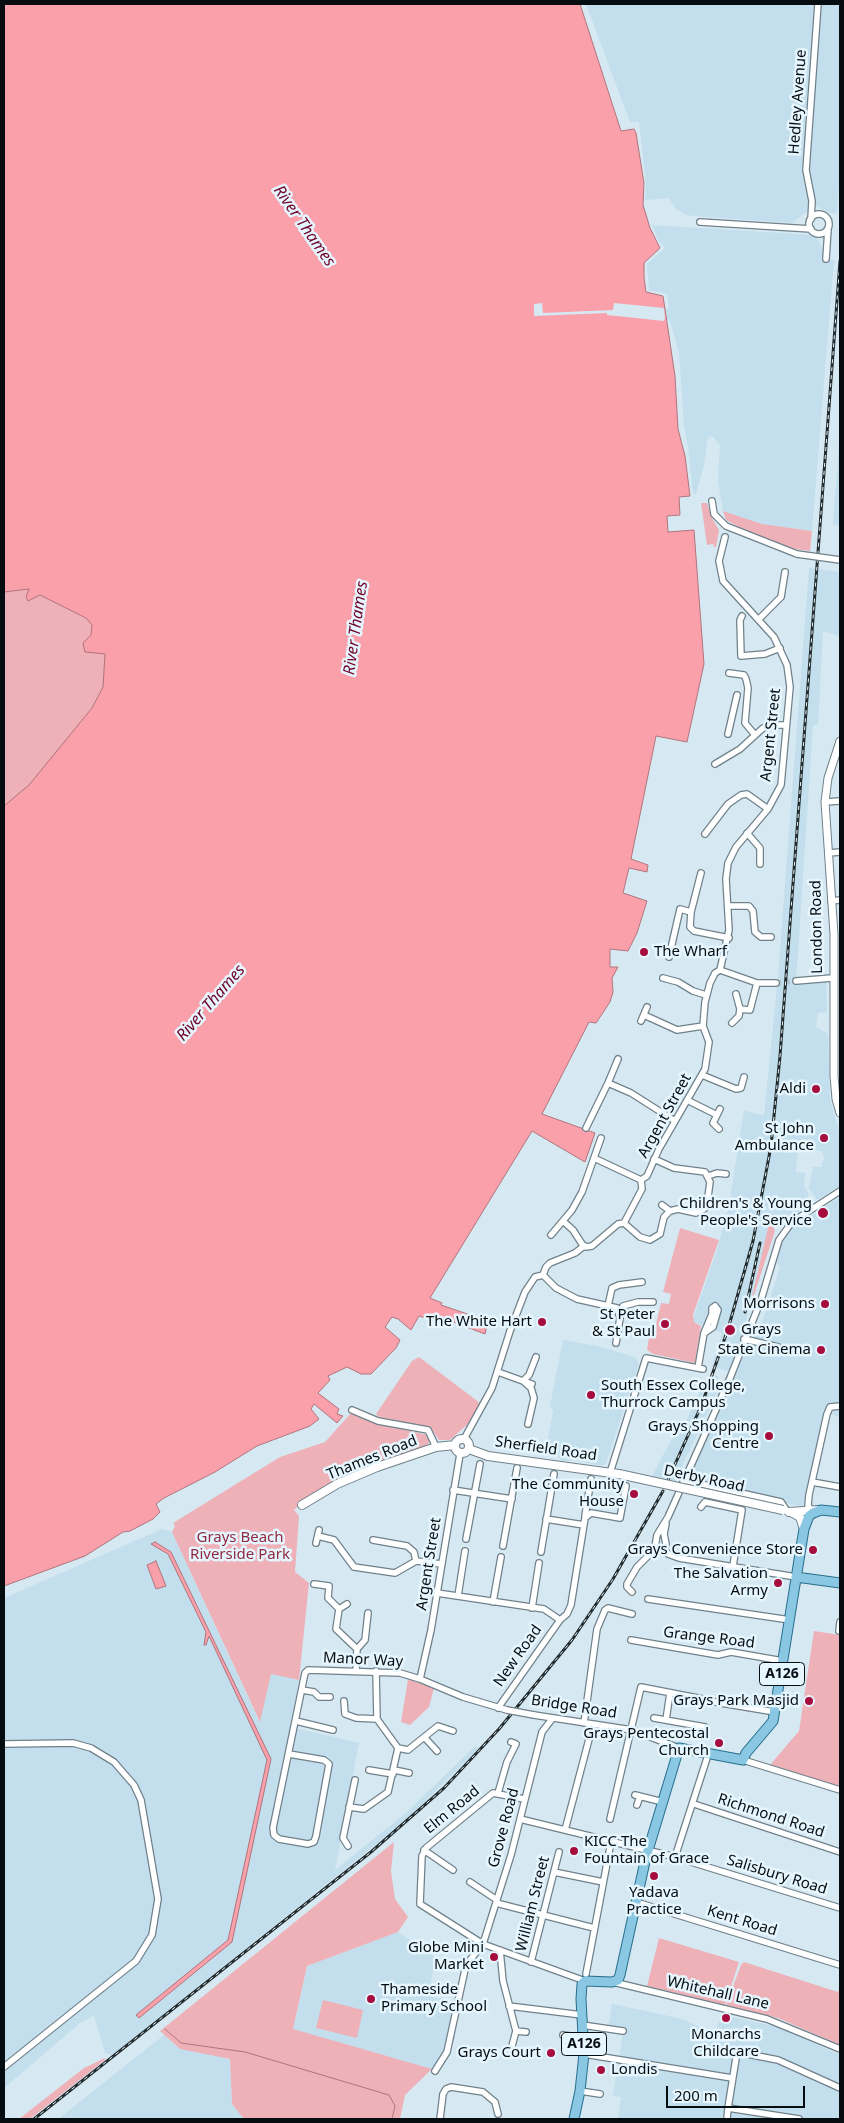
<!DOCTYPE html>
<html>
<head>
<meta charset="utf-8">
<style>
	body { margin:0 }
	#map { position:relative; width:844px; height:2123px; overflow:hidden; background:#d6e9f3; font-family:"Noto Sans",sans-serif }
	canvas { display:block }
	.frame { position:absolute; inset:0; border:5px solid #060d10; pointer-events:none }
	.scale { position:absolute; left:666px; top:2086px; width:139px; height:22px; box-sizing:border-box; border:2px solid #060d10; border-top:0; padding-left:6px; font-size:15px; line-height:18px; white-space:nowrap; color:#060d10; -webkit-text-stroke:4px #e6f6fe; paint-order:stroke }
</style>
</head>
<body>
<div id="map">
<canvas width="844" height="2123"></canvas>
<div class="frame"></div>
<div class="scale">200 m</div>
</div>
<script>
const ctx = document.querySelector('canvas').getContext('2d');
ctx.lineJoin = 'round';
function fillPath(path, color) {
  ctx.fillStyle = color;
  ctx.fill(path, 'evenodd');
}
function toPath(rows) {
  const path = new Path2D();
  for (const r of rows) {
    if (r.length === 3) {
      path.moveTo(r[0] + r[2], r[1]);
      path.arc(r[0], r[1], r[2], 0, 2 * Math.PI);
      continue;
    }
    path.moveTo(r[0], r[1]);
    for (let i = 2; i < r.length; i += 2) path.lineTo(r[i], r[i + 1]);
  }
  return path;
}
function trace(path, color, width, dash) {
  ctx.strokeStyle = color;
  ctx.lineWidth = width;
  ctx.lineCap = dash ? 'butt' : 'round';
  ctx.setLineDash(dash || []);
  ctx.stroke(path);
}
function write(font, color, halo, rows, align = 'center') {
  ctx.font = font + ' "Noto Sans",sans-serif';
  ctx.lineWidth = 5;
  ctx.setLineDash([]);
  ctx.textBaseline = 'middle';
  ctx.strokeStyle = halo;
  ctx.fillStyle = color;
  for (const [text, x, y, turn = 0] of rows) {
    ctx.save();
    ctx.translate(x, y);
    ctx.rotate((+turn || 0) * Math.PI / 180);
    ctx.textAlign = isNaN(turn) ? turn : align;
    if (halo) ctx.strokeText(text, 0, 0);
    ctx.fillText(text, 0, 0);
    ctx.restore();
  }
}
fillPath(toPath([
	[586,4,840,4,840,172,837,214,830,213,808,202,808,211,792,223,694,216,686,215,675,208,669,198,645,200,646,184,639,122,630,122],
	[652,225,815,235,822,247,823,259,834,260,812,531,762,524,723,511,718,481,720,445,712,436,708,437,704,465,696,494,693,494,688,447,684,426,679,353,670,321,666,319,664,308,669,309,667,294,649,290,647,264,665,248,659,241],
	[840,431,840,526,833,525],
	[809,568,840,572,840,636,823,631,818,725,813,725,796,982,826,982,827,1012,818,1013,816,1027,828,1034,830,1100,840,1134,840,1186,817,1200,809,1188,813,1167,821,1167,824,1158,822,1151,798,1149,796,1172,805,1173,804,1186,808,1192,809,1206,774,1227,770,1220,743,1334,730,1372,712,1366,722,1333,694,1322,693,1319,717,1250,729,1205,744,1110,764,1116,778,977],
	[840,1197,840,1417,824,1412,803,1507,688,1479,747,1347,749,1346,756,1326,761,1324,764,1317,780,1267,776,1262,782,1242,791,1229],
	[563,1340,597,1346,635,1357,639,1364,606,1463,601,1466,575,1460,561,1461,560,1458,545,1455,553,1411,550,1406],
	[711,1374,719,1377,716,1385,720,1386,675,1481,652,1476,677,1429,681,1431,704,1383,706,1384],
	[162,1529,172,1532,259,1721,271,1674,299,1680,290,1727,359,1743,335,1870,407,1812,475,1746,478,1749,403,1823,112,2055,105,2053,94,2015,80,2023,4,2088,4,1598],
	[398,1932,435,1957,429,1996,455,2002,447,2044,432,2069,293,2030,307,1966],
	[612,2004,683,2019,714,2034,719,2022,729,2024,731,2017,779,2027,840,2055,840,2119,618,2119,621,2097,613,2096,623,2032,608,2029],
	[164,2035,180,2049,230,2059,232,2104,244,2119,58,2119]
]), '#c3deec');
fillPath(toPath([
	[4,470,155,615,4,856],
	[701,503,707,503,712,518,719,530,716,547,714,547,713,544,707,545],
	[723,511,762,524,812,531,810,551,794,549,741,528,726,520],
	[770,1219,775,1231,749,1310],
	[680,1228,719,1240,693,1315,694,1322,701,1326,695,1363,653,1354,647,1350,649,1338,653,1337,661,1303,669,1304,671,1294,663,1292],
	[419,1357,480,1403,470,1422,450,1440,439,1440,431,1428,379,1417,376,1414,412,1361],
	[352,1412,377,1423,427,1435,430,1440,427,1446,346,1475,343,1466,339,1467,341,1477,302,1503,300,1500,297,1503,299,1505,294,1510,299,1516,295,1572,309,1583,299,1680,271,1674,260,1722,172,1532,175,1526,173,1523,280,1457,325,1442],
	[814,1631,840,1635,840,1786,780,1771,770,1765,799,1731],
	[408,1679,434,1688,429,1707,410,1725,401,1722],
	[394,1842,391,1871,395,1899,408,1917,398,1932,307,1966,293,2029,432,2069,405,2095,400,2119,244,2119,232,2104,230,2059,180,2049,160,2031],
	[659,1938,739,1962,725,2005,647,1986],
	[744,1962,838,1992,840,1984,840,2045,778,2018,726,2005,741,1965],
	[323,2000,363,2010,357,2038,316,2028],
	[105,2058,105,2060,30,2119,19,2119,84,2068]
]), '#eeb1b8');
const water = toPath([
	[4,4,580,4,621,131,634,129,636,133,644,183,643,205,650,228,660,248,644,263,644,277,646,292,663,296,675,376,678,429,685,456,690,496,679,497,680,515,667,516,668,532,694,530,704,664,687,742,656,736,631,859,648,865,647,872,629,868,623,893,647,901,637,933,628,951,610,949,610,967,618,967,612,978,613,992,610,1002,596,1023,589,1022,542,1114,595,1133,585,1162,532,1131,430,1298,442,1303,441,1305,488,1321,485,1334,437,1316,435,1321,419,1316,411,1330,398,1319,392,1317,385,1327,400,1340,396,1348,371,1374,361,1374,347,1367,328,1376,330,1380,318,1393,339,1409,337,1414,343,1416,337,1423,314,1404,311,1409,319,1419,310,1426,257,1446,215,1472,164,1498,156,1504,160,1512,153,1519,130,1531,123,1532,85,1556,4,1586,4,806,29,785,92,708,103,687,105,654,85,652,83,643,91,635,92,625,86,618,40,595,28,601,26,597,29,589,4,592,4,4],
	[155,1542,171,1552,271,1759,232,1942,139,2018,136,2015,228,1940,267,1760,209,1636,206,1645,204,1645,206,1632,168,1554,151,1544,155,1542],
	[156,1561,166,1586,156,1589,147,1565,156,1561]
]);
fillPath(water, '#f9a0aa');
trace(water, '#b0747c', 1);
fillPath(toPath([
	[542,303,543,313,613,310,614,303,664,308,665,318,664,321,607,315,607,313,534,316,534,304]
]), '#d6e9f3');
trace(toPath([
	[165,2029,181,2043,245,2052,389,2095,395,2106,392,2119]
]), '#b0747c', 1);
trace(toPath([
	[776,983,796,981]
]), '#b7c8d1', 5.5, [5.5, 3]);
const minor = toPath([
	[819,224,10],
	[811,219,812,201,806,170,818,4],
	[700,222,811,229],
	[826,259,828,229],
	[712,501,714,514,726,526,797,554],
	[742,616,740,620,741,656,765,654,780,648],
	[759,619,781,597,785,572],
	[729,673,744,675,746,679,748,688,745,723,755,735],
	[728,734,737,695],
	[715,764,740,749,763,728,774,725,785,725],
	[825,802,840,801],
	[747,833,760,848,760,864],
	[705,834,728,804,741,795,747,794,768,809],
	[829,853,840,852],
	[701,873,691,912,690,927,694,931,729,938],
	[831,901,840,900],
	[728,906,749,906,753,911,755,932,761,937,771,937],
	[669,957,680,909,691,912],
	[720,970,729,930,726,879,728,863,736,847,768,809,781,785,790,687,787,665,774,637,723,581,719,561,725,537],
	[720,970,757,983,776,983],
	[663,978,678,982,693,991,706,995],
	[796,981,832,978],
	[740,1009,750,1010,757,983],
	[644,1015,677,1030,703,1026],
	[641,1021,647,1007],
	[732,1023,739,1016,740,1009,736,994],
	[702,1075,736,1089,741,1088,744,1077],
	[608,1083,618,1059],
	[687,1100,717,1115],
	[586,1128,608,1083,631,1093,675,1121],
	[719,1129,713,1123,720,1109],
	[594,1158,641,1180],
	[708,1176,717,1173,726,1174],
	[641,1180,647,1176,659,1149,705,1069,709,1042,703,1026,705,1002,710,983,715,973,720,970],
	[662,1205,670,1211],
	[563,1221,573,1230,582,1244,586,1247,592,1246,618,1224,624,1223,642,1189,641,1180],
	[624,1223,640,1237,650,1240,660,1234,664,1217,670,1211,678,1209,696,1213,704,1209,707,1204,710,1182,705,1172,674,1168,654,1159],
	[551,1235,572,1210,582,1192,601,1138],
	[543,1275,556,1288,577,1299,617,1308,620,1318,616,1343],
	[543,1275,546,1267,550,1263,575,1253,584,1246],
	[608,1306,612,1288,619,1285,642,1282],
	[619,1313,623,1306,638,1302,653,1302],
	[706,1332,713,1327,718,1310,715,1306],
	[744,1339,778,1347],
	[698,1368,704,1333,712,1314,712,1308,715,1306],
	[498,1372,523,1381,531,1388,534,1398,528,1424],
	[532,1384,523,1381,529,1375,536,1357],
	[352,1410,378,1421,428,1430,436,1447],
	[464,1439,492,1388,510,1331,525,1292,535,1277,543,1275],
	[610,1473,646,1358,703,1369],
	[683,1480,781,1502,787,1511],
	[812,1482,840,1487],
	[453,1490,512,1499],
	[701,1507,705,1502,742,1510,733,1566],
	[811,1510,808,1506,809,1495,827,1414,830,1407,840,1406],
	[585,1516,591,1479],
	[546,1519,584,1525],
	[318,1536,334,1540,354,1567,395,1573,416,1561,442,1564],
	[466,1539,480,1464],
	[373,1540,407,1546,414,1552,416,1561],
	[316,1543,319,1530],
	[503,1546,517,1468],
	[664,1549,659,1550,655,1547,657,1535,668,1517,730,1378,761,1300,779,1240,792,1222,840,1191],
	[664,1549,668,1554,679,1558,796,1577],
	[664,1549,666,1544,664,1534,666,1524],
	[541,1552,554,1474],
	[314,1584,329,1586,328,1598,339,1609,336,1629,357,1649],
	[632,1592,627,1587,627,1584,637,1567,656,1548],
	[437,1593,544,1609,560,1620],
	[458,1596,465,1551],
	[648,1599,790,1620],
	[493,1602,501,1557],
	[532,1608,539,1563],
	[339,1609,347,1604],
	[839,1631,840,1622],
	[631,1640,718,1655,731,1652,783,1661],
	[356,1671,357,1649,365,1640,368,1613],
	[376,1671,377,1719,398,1748,408,1750,438,1726,453,1731],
	[782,1674,797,1676],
	[420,1679,431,1630,460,1454],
	[302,1690,314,1692,319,1697,330,1697],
	[344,1701,345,1714,356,1718,377,1719],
	[715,1702,775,1712],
	[498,1708,560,1620,567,1614,571,1605,585,1518,591,1513,620,1518,626,1486],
	[534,1715,632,1730,679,1748],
	[654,1718,705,1727],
	[666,1720,670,1693],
	[296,1721,333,1730],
	[584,1723,597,1629,605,1610,608,1608,632,1614],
	[425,1738,437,1751],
	[4,1744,73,1743,91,1748,114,1762,134,1785,141,1800,158,1899,152,1935,136,1961,4,2067],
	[289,1754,324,1760,329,1764,316,1836,314,1842,308,1844,279,1839,274,1835,273,1828,305,1673,308,1670,400,1673,420,1679,463,1697,507,1710],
	[743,1760,840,1790],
	[369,1770,393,1774],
	[394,1770,409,1773],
	[498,1793,507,1762,516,1744,511,1742],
	[635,1795,663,1802],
	[524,1799,493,1793,426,1848,422,1856,420,1904,483,1944,585,1981],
	[694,1804,840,1852],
	[637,1805,640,1796],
	[349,1807,364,1809,388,1792,398,1748],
	[520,1819,675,1857,840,1908],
	[610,1819,641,1687,713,1701],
	[565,1830,593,1724],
	[348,1846,343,1838,355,1780],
	[424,1850,453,1870],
	[675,1857,708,1755],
	[554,1872,603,1882],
	[470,1882,497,1900],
	[636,1902,840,1965],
	[496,1903,594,1928],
	[500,1950,503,1981,516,2031,512,2046],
	[531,1962,559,1852],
	[586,1974,611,1842],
	[613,1982,767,2019,840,2049],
	[509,2006,582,2015],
	[582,2025,623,2031],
	[516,2031,526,2032],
	[563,2035,584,2038],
	[584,2054,732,2078],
	[435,2071,447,2052,466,1965,483,1944,511,1855,542,1732,552,1719],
	[580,2091,600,2094],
	[440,2119,443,2094,446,2089,451,2087,483,2092,495,2102,498,2114],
	[727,2119,728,2108],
	[799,2119,728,2108,737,2052,778,2060,840,2088]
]);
const tertiary = toPath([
	[840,741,828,778,825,802,834,934,834,1076,836,1099,840,1113]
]);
const secondary = toPath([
	[462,1446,7],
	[469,1449,488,1456,619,1474],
	[302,1505,337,1484,377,1467,436,1447,455,1445],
	[789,1512,819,1510],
	[791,1512,800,1517,804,1529]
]);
const primary = toPath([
	[796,1577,840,1583],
	[574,2119,580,2091,584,2054,581,1999,582,1984,585,1981,612,1982,618,1980,620,1975,646,1857,679,1748,743,1760,746,1753,773,1721,804,1529,809,1516,813,1513,821,1510,840,1512]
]);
trace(minor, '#70818a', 8);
trace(tertiary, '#70818a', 9);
trace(secondary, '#70818a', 10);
trace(primary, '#286e8c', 11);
trace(minor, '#fff', 5.5);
trace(tertiary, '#fff', 7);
trace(secondary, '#fff', 8);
trace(primary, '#89c7e2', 9);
const rail = toPath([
	[745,1312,760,1243],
	[668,1480,702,1404,728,1329,753,1241,771,1146,780,1056,840,261],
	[34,2119,371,1852,444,1788,499,1729,572,1640,613,1579,663,1491]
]);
trace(rail, '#222b2e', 3);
trace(rail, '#e6f6fe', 1, [4]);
const minorBridge = toPath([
	[797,554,840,560],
	[507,1710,534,1715]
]);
const secondaryBridge = toPath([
	[619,1474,783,1510]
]);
trace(minorBridge, '#70818a', 8, []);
trace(secondaryBridge, '#70818a', 10, []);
trace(minorBridge, '#fff', 5.5);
trace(secondaryBridge, '#fff', 8);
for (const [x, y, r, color] of [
	[644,952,5,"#a60c3e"],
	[816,1089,5,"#a60c3e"],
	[824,1138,5,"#a60c3e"],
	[823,1213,6,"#a60c3e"],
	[825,1304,5,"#a60c3e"],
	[542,1322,5,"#a60c3e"],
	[665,1324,5,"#a60c3e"],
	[730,1330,6,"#a60c3e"],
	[821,1350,5,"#a60c3e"],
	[591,1395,5,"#a60c3e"],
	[769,1436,5,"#a60c3e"],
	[634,1494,5,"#a60c3e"],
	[813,1550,5,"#a60c3e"],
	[778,1583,5,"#a60c3e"],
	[809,1701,5,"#a60c3e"],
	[719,1743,5,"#a60c3e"],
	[574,1851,5,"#a60c3e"],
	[654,1876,5,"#a60c3e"],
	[494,1957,5,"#a60c3e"],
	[371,1999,5,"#a60c3e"],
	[726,2018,5,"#a60c3e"],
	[551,2053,5,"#a60c3e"],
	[601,2070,5,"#a60c3e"]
]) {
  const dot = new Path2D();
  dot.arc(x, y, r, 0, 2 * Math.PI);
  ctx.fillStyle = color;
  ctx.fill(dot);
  trace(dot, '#e6f6fe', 2);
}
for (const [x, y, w] of [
	[782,1674,45],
	[584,2044,45]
]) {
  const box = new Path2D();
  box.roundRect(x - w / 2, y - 11.5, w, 23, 4);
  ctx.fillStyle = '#e6f6fe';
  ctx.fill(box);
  trace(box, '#060d10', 1);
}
write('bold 14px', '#060d10', null, [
	["A126",782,1674],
	["A126",584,2044]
]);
write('15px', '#060d10', '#e6f6fe', [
	["Hedley Avenue",798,102,-86],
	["Argent Street",771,735,-84],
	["London Road",817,927,-91],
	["Argent Street",665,1116,-61],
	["Sherfield Road",546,1449,8],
	["Thames Road",372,1458,-22],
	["Derby Road",704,1479,12],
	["Argent Street",429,1564,-81],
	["Grange Road",709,1638,7],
	["New Road",518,1656,-55],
	["Manor Way",363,1660,3],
	["Bridge Road",574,1707,9],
	["Elm Road",452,1810,-39],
	["Richmond Road",771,1816,18],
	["Grove Road",504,1828,-75],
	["Salisbury Road",777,1875,17],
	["William Street",533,1904,-76],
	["Kent Road",742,1921,17],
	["Whitehall Lane",718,1993,13]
]);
write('15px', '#060d10', '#e6f6fe', [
	["The Wharf",654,952,"left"],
	["Aldi",806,1089],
	["St John",814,1129],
	["Ambulance",814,1146],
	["Children's & Young",812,1204],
	["People's Service",812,1221],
	["Morrisons",815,1304],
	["St Peter",655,1315],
	["& St Paul",655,1332],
	["The White Hart",532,1322],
	["Grays",741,1330,"left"],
	["State Cinema",811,1350],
	["South Essex College,",601,1386,"left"],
	["Thurrock Campus",601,1403,"left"],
	["Grays Shopping",759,1427],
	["Centre",759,1444],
	["The Community",624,1485],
	["House",624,1502],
	["Grays Convenience Store",803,1550],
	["The Salvation",768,1574],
	["Army",768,1591],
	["Grays Park Masjid",799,1701],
	["Grays Pentecostal",709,1734],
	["Church",709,1751],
	["KICC The",584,1842,"left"],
	["Fountain of Grace",584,1859,"left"],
	["Yadava",654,1893,"center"],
	["Practice",654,1910,"center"],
	["Globe Mini",484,1948],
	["Market",484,1965],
	["Thameside",381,1990,"left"],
	["Primary School",381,2007,"left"],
	["Monarchs",726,2035,"center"],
	["Childcare",726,2052,"center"],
	["Grays Court",541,2053],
	["Londis",611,2070,"left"]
], 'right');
write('15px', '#902a40', '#e6f6fe', [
	["Grays Beach",240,1538],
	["Riverside Park",240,1555]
]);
write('italic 16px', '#700327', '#e6f6fe', [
	["River Thames",304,226,55],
	["River Thames",356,628,-82],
	["River Thames",211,1003,-49]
]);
</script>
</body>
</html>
